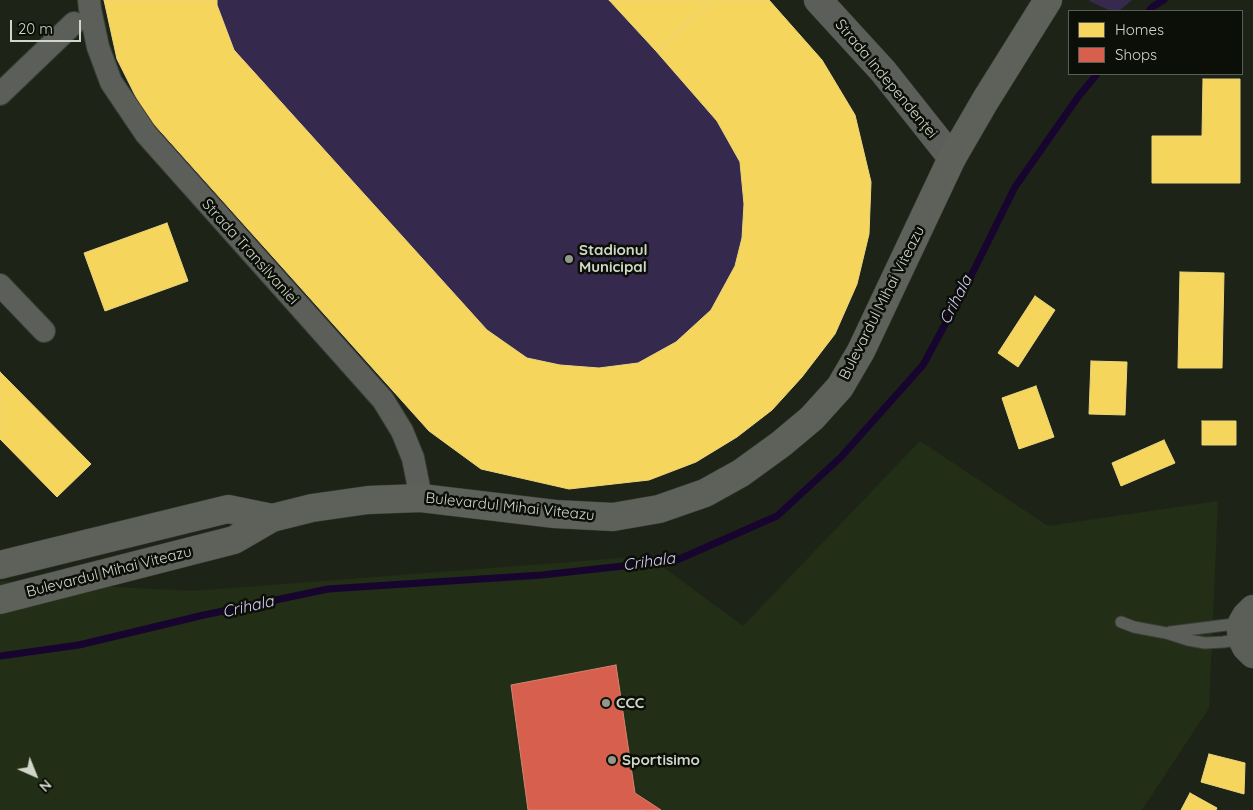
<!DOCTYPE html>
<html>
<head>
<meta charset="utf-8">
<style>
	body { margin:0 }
	#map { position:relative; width:1253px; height:810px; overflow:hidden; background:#1e2318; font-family:Quicksand,sans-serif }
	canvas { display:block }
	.legend { position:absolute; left:1068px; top:10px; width:175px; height:65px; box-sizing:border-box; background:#0b0f07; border:1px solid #5a5f55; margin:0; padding:6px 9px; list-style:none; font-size:15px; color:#d0d7c9 }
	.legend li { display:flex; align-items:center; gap:10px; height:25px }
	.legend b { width:25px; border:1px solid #5a5f55 }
	.north { position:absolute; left:10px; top:750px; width:50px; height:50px; -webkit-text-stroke:4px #0b0f07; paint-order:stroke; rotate:136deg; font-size:14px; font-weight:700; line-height:20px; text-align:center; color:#d0d7c9 }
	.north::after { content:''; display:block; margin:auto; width:18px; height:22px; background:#d0d7c9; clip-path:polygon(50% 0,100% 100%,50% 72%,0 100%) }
	.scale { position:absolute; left:10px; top:20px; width:71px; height:22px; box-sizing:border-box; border:2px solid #d0d7c9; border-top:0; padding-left:6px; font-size:15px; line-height:18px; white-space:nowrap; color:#d0d7c9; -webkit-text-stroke:4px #0b0f07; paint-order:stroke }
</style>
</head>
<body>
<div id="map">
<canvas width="1253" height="810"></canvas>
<ul class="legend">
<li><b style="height:14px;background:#f6d55c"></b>Homes</li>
<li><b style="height:14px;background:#d6604d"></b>Shops</li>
</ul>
<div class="north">N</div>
<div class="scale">20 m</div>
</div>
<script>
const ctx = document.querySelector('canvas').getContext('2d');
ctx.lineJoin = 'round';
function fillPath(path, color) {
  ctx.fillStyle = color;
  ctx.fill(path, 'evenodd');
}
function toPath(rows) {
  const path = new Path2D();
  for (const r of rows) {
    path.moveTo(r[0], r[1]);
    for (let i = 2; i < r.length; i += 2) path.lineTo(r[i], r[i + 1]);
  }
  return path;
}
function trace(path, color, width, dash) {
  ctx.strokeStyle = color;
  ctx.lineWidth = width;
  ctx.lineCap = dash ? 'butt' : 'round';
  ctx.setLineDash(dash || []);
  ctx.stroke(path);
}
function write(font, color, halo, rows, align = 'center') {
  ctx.font = font + ' Quicksand,sans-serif';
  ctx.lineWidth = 5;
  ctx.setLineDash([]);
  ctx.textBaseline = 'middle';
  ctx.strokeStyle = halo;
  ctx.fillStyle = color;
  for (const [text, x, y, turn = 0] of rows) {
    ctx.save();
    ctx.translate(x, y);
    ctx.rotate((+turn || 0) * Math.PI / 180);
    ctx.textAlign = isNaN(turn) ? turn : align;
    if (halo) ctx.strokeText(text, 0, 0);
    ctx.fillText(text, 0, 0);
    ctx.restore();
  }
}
fillPath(toPath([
	[920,441,1048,526,1218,501,1209,708,1142,810,0,810,0,581,193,591,648,556,743,626]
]), '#222e15');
fillPath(toPath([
	[104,0,769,0,822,60,855,115,871,182,869,234,857,284,835,334,802,377,772,410,737,437,696,462,649,480,569,489,481,469,144,113,117,59],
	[1090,0,1132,0,1119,11,1111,11,1089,1]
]), '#352a4e');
const homes = toPath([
	[104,0,217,0,217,5,234,50,487,330,527,358,560,365,599,368,638,363,676,342,711,310,735,266,742,238,744,204,740,162,717,121,656,51,713,0,769,0,822,60,855,115,871,182,869,234,857,284,835,334,802,377,772,410,737,437,696,462,649,480,569,489,481,469,429,431,144,113,117,59,104,0],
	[609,0,713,0,656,51,609,0],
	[1203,79,1240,79,1240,183,1152,183,1152,136,1202,136,1203,79],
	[167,223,188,281,105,311,84,253,167,223],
	[1180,272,1224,273,1222,368,1178,368,1180,272],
	[1035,296,1055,310,1018,367,998,353,1035,296],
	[1091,361,1127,362,1125,415,1089,414,1091,361],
	[0,372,91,464,57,497,0,439,0,372],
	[1036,386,1054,437,1019,449,1002,398,1036,386],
	[1202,421,1236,421,1236,445,1202,445,1202,421],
	[1164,440,1175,463,1121,486,1112,463,1164,440],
	[1209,754,1245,763,1244,794,1201,782,1209,754],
	[1190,793,1217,808,1216,810,1181,810,1190,793]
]);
fillPath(homes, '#f6d55c');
trace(homes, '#ebd67d', 1);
const shops = toPath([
	[616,665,635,793,661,810,528,810,511,685,616,665]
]);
fillPath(shops, '#d6604d');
trace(shops, '#d48472', 1);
trace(toPath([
	[1149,11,1152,7,1164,0],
	[0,656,79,645,204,615,328,589,542,575,677,560,777,516,841,457,923,365,969,280,1015,187,1078,97,1097,74]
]), '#17042f', 7);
const service = toPath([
	[1121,622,1134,627,1166,633,1188,640,1205,643,1223,642,1242,639],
	[1170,632,1242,623]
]);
const minor = toPath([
	[89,0,90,9,98,47,111,82,146,134,383,400,402,431,413,458,421,498],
	[0,94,74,23],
	[0,285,44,331]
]);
const tertiary = toPath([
	[818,0,883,71,952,158]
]);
const secondary = toPath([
	[0,565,228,509,272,518],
	[0,600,234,540,272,518,312,508,368,500,421,498,555,514,613,517,659,509,705,493,741,473,781,444,812,418,840,387,861,351,952,158,985,101,1048,0]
]);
const primary = toPath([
	[1253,609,1246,616,1242,623,1241,631,1242,639,1246,647,1253,654]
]);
trace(service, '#3a3f35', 13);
trace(minor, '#3a3f35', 24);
trace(tertiary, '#3a3f35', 29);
trace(secondary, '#3a3f35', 29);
trace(primary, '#3a3f35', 29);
trace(service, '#5c5e5a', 11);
trace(minor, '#5c5e5a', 22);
trace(tertiary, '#5c5e5a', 28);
trace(secondary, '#5e615a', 28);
trace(primary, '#5b5f58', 28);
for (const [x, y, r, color] of [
	[569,259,5,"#92988b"],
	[606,703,5,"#92988b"],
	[612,760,5,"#92988b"]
]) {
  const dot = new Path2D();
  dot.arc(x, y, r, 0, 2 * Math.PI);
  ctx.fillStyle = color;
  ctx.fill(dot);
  trace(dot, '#0b0f07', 2);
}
write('15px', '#d0d7c9', '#0b0f07', [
	["Strada Independenței",886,79,50],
	["Strada Transilvaniei",250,252,48],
	["Bulevardul Mihai Viteazu",882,303,-63],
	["Bulevardul Mihai Viteazu",510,507,6],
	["Bulevardul Mihai Viteazu",109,572,-14]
]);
write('bold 15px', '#d0d7c9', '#0b0f07', [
	["Stadionul",579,250],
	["Municipal",579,267],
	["CCC",616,703],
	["Sportisimo",622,760]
], 'left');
write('italic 16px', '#d7c9fd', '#0b0f07', [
	["Crihala",956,300,-63],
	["Crihala",649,562,-8],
	["Crihala",248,607,-13]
]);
</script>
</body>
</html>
